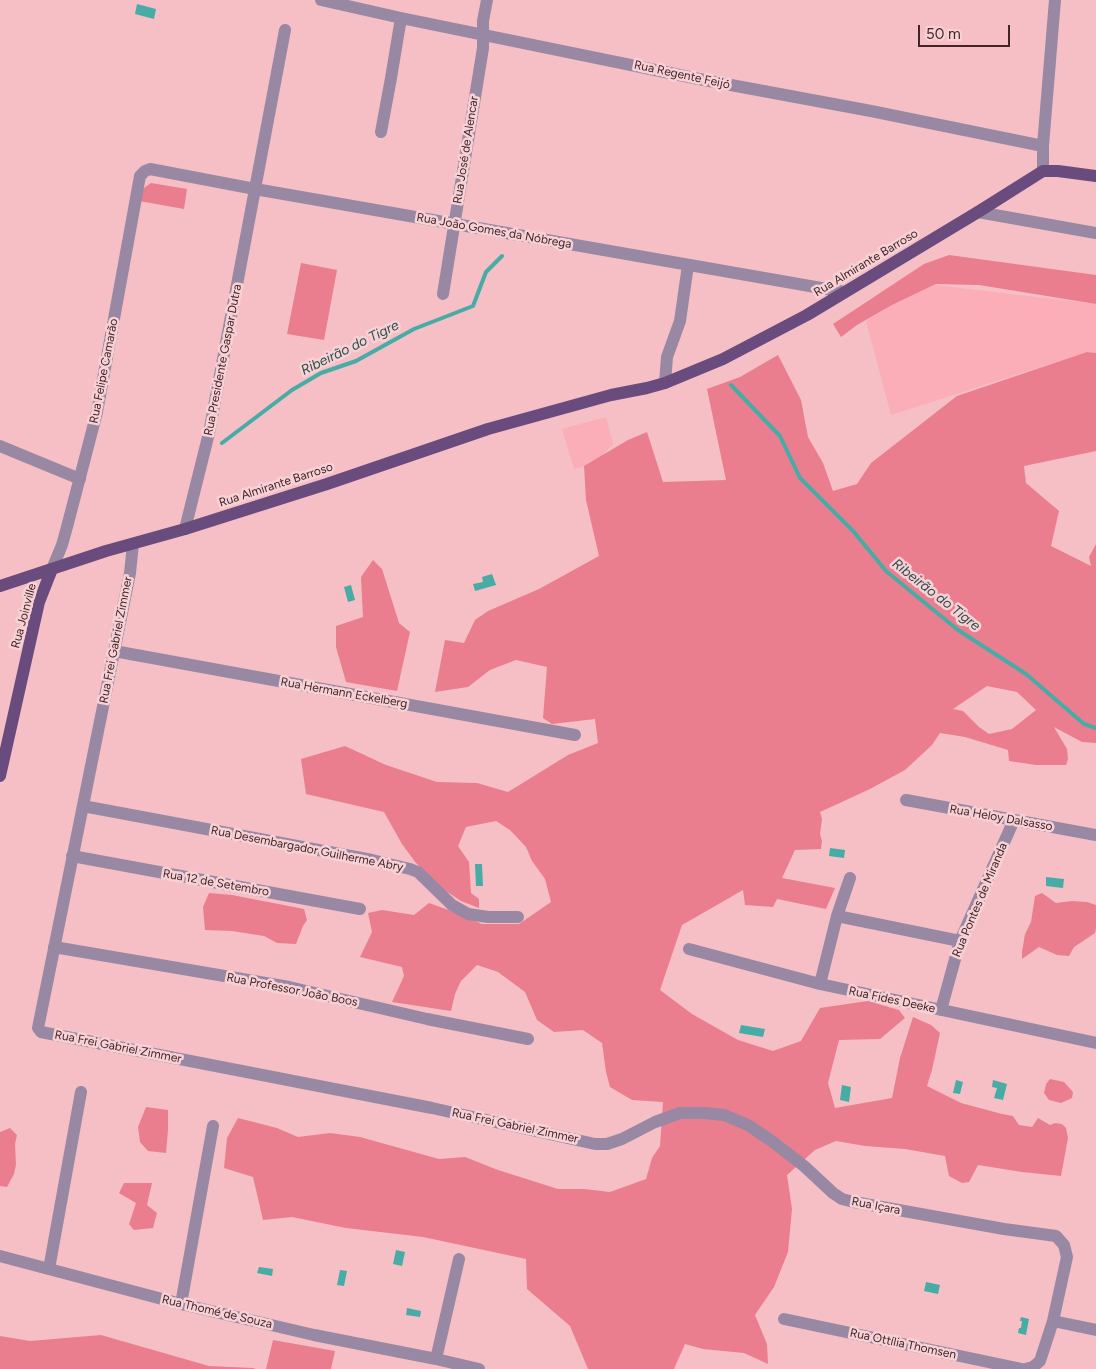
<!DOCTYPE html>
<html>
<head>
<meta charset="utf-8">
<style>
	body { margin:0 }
	#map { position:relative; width:1096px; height:1369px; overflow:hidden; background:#f5bfc5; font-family:Figtree,sans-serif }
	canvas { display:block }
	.scale { position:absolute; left:918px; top:25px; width:92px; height:22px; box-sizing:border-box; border:2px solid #442327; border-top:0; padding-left:6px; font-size:15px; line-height:18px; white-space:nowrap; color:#442327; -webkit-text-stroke:4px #f6d2d6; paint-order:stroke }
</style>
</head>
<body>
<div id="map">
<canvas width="1096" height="1369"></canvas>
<div class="scale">50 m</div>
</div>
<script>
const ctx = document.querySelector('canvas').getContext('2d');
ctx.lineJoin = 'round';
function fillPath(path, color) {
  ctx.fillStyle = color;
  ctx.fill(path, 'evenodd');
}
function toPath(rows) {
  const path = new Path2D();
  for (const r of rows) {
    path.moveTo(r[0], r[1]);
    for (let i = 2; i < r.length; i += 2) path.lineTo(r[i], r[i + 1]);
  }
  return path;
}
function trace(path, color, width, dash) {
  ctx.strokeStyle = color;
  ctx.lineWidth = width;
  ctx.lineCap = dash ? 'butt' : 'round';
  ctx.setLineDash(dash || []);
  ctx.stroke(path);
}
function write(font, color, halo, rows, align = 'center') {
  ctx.font = font + ' Figtree,sans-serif';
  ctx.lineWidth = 5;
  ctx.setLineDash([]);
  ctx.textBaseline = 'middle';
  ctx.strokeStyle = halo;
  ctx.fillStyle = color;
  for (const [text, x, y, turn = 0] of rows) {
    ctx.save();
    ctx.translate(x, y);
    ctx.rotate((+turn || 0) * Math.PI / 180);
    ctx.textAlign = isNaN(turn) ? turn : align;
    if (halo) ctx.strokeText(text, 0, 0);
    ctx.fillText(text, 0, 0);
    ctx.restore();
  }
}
fillPath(toPath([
	[935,285,1096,304,1096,353,1087,352,891,415,866,321,892,305],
	[606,417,613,444,595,463,574,469,562,429]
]), '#fbaeb8');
fillPath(toPath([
	[151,183,187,189,184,209,139,201,144,188],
	[949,255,1096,275,1096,304,979,285,936,284,892,305,857,325,841,337,833,324,924,264],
	[301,263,337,270,324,340,287,334],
	[1087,352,1096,353,1096,451,1024,466,1026,483,1059,511,1051,546,1091,566,1089,557,1096,544,1096,743,1082,742,1054,727,1067,749,1068,759,1066,765,1036,765,1009,761,1008,750,965,737,940,733,932,745,905,770,870,789,820,812,822,819,820,834,822,841,821,849,795,850,782,878,835,888,826,909,777,899,773,907,745,905,743,890,682,925,660,990,692,1014,738,1040,773,1051,801,1041,820,1008,868,1001,899,1010,905,1018,880,1039,839,1040,828,1083,835,1108,892,1098,900,1058,913,1017,931,1025,940,1033,932,1070,927,1086,961,1103,1002,1114,1013,1116,1019,1125,1032,1127,1038,1118,1050,1125,1055,1123,1062,1124,1066,1128,1068,1138,1061,1176,1022,1172,978,1165,969,1182,962,1183,949,1176,945,1156,905,1149,865,1146,836,1141,815,1150,787,1175,792,1209,788,1252,774,1287,755,1315,767,1344,768,1364,744,1353,703,1349,685,1344,674,1369,588,1369,570,1326,527,1289,526,1259,423,1237,346,1228,292,1217,263,1220,253,1177,224,1168,227,1138,238,1118,277,1128,298,1137,330,1133,360,1137,439,1159,465,1157,498,1170,558,1189,584,1189,610,1192,646,1179,652,1158,660,1146,663,1102,632,1100,610,1087,606,1072,602,1043,583,1030,554,1032,537,1020,525,992,498,972,477,965,461,981,455,994,451,1011,392,1002,404,976,402,967,360,957,372,932,368,913,382,910,414,915,429,903,457,913,482,924,519,924,551,902,545,879,532,861,526,847,510,830,496,821,466,827,458,846,469,862,471,893,479,899,479,908,461,901,443,889,416,863,402,844,384,812,306,794,301,759,345,746,386,765,437,782,477,783,508,792,568,755,598,743,595,719,552,724,543,718,547,667,516,660,490,670,468,687,435,692,445,640,464,643,475,620,488,611,539,589,599,556,586,500,584,466,628,440,647,432,663,482,726,480,707,389,740,377,778,355,801,400,808,437,823,463,833,491,857,484,871,463,957,396],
	[987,686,1017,692,1036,710,1012,729,989,734,979,727,963,711,953,709],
	[373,560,382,569,399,623,410,632,397,691,346,682,336,647,336,626,363,617,361,577],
	[209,893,232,895,304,909,307,920,303,926,296,944,277,943,264,936,232,931,205,930,203,907],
	[1042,893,1056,903,1072,901,1087,902,1096,905,1096,928,1095,933,1074,947,1069,956,1057,955,1039,947,1022,959,1022,952,1025,934,1031,922,1035,896],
	[1050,1079,1064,1082,1073,1092,1072,1098,1061,1103,1049,1100,1044,1093,1046,1084],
	[146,1107,168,1110,168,1130,166,1153,148,1151,140,1142,138,1127],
	[10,1128,17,1135,15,1144,16,1165,14,1174,7,1187,0,1186,0,1132],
	[124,1183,152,1183,147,1205,157,1213,153,1228,134,1230,129,1224,136,1203,119,1193],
	[101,1335,209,1366,253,1368,256,1369,0,1369,0,1336,30,1341],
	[273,1340,335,1351,331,1369,266,1369]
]), '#ea7e8f');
fillPath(toPath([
	[137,4,156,9,154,19,135,14],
	[492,574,496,585,475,591,473,584,483,582,482,577],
	[351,585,355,600,348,602,344,587],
	[830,848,845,850,844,858,829,856],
	[475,864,482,864,483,886,476,886],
	[1046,877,1064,879,1063,888,1046,886],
	[741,1025,765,1029,763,1037,739,1033],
	[956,1080,963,1082,960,1094,953,1093],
	[993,1080,1007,1084,1003,1100,994,1098,997,1088,992,1087],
	[842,1085,851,1087,849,1102,840,1100],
	[396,1250,405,1252,402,1266,393,1264],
	[259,1267,273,1269,272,1276,257,1273],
	[340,1270,347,1271,344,1286,337,1285],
	[926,1282,940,1285,938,1294,924,1291],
	[407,1308,421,1311,420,1317,406,1315],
	[1021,1317,1029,1319,1026,1335,1018,1333,1019,1328,1021,1328,1022,1321,1020,1321]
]), '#47aba6');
trace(toPath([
	[731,385,780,436,800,478,854,532,886,571,958,630,1026,674,1084,724,1096,728],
	[222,443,292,390,321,373,356,361,414,329,473,306,486,272,502,256]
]), '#47aba6', 4);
trace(toPath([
	[321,0,401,18,704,80,871,111,1043,146],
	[381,132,391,78,401,18],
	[1043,171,1043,146,1055,0],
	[978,212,1096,233],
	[443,294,483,48,483,21,487,0],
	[665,383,667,357,680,321,688,265],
	[0,446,80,479],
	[185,529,209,433,285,30],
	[133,544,130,573,38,1028,41,1032,432,1108,595,1144,607,1144,622,1139,655,1122,680,1113,705,1113,724,1115,748,1125,773,1142,804,1166,833,1193,842,1199,854,1202,1004,1229,1056,1236,1064,1245,1067,1257,1053,1321,1040,1361,1033,1367,1025,1369],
	[52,569,62,545,67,527,97,412,140,176,145,171,150,169,255,189,844,292],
	[114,651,575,735],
	[906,800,1096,835],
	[83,806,372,860,410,869,418,872,452,905,468,914,488,917,518,917],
	[72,856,360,909],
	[837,916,960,941],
	[54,947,289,987,427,1019,528,1039],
	[689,949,820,984,1096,1043],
	[820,984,837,916,850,878],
	[941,1010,960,941,1014,820],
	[0,1256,181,1304,314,1335,436,1359,479,1369],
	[49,1269,81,1092],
	[181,1304,213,1126],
	[784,1319,1022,1369],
	[1053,1321,1096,1330],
	[436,1359,459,1259]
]), '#9888a4', 12);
trace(toPath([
	[0,586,106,551,185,529,327,484,488,429,611,395,647,388,665,383,723,359,807,315,978,212,1043,171,1058,171,1096,176],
	[0,776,39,602,52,569]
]), '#6a4b7e', 12);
write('12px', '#442327', '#f6d2d6', [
	["Rua Regente Feijó",682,75,12],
	["Rua José de Alencar",466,150,-81],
	["Rua João Gomes da Nóbrega",494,231,10],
	["Rua Almirante Barroso",866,263,-31],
	["Rua Presidente Gaspar Dutra",223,360,-79],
	["Rua Felipe Camarão",104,371,-79],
	["Rua Almirante Barroso",276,485,-18],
	["Rua Joinville",24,616,-75],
	["Rua Frei Gabriel Zimmer",116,640,-79],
	["Rua Hermann Eckelberg",344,693,10],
	["Rua Heloy Dalsasso",1001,818,10],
	["Rua Desembargador Guilherme Abry",307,849,11],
	["Rua 12 de Setembro",216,883,10],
	["Rua Pontes de Miranda",980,900,-67],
	["Rua Professor João Boos",292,990,11],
	["Rua Fides Deeke",892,1000,12],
	["Rua Frei Gabriel Zimmer",118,1047,11],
	["Rua Frei Gabriel Zimmer",515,1126,12],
	["Rua Içara",876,1206,11],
	["Rua Thomé de Souza",217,1312,13],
	["Rua Ottília Thomsen",903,1344,12]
]);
write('italic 14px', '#2e4d4b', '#f6d2d6', [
	["Ribeirão do Tigre",350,348,-26],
	["Ribeirão do Tigre",936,595,38]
]);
</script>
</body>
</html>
